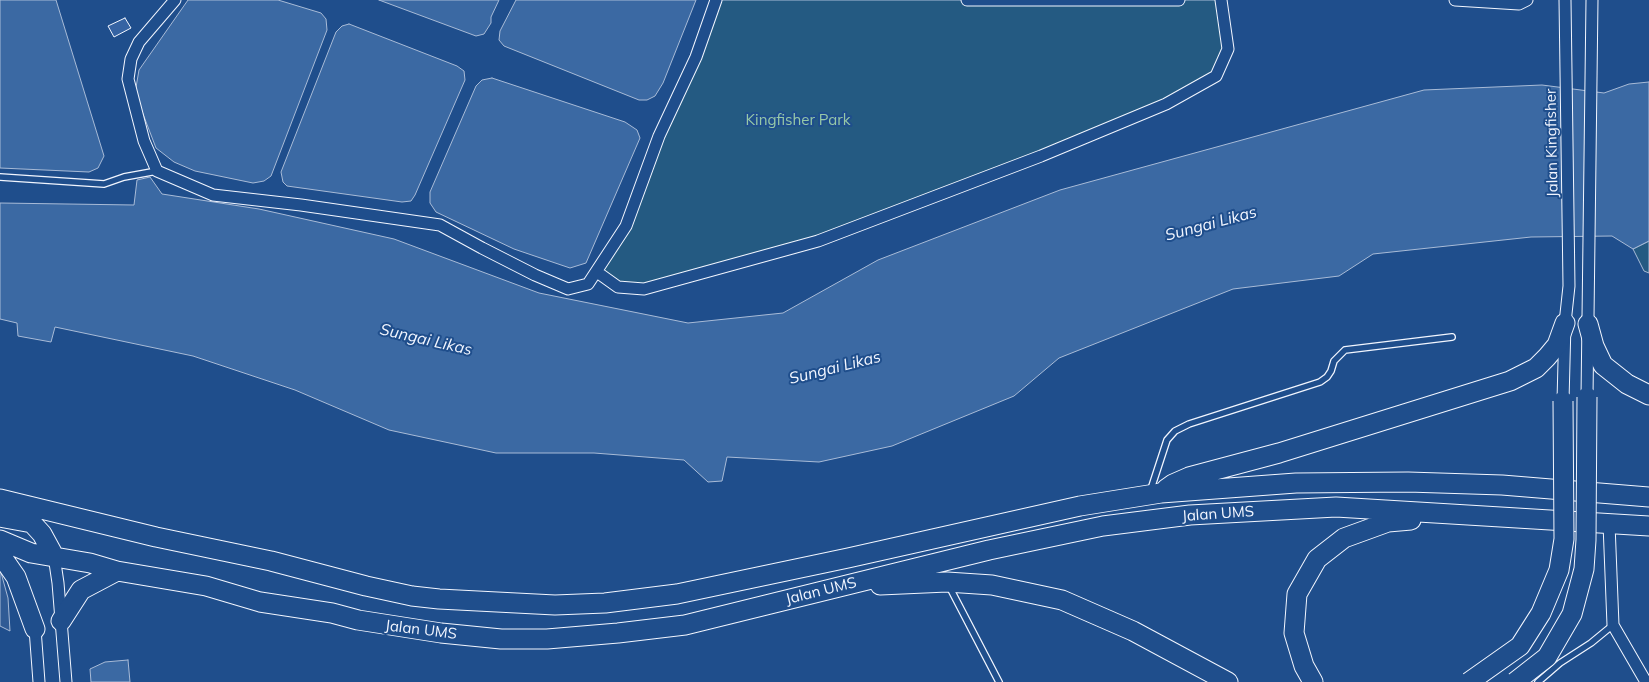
<!DOCTYPE html>
<html>
<head>
<meta charset="utf-8">
<style>
	body { margin:0 }
	canvas { display:block; background:#1f4e8c }
</style>
</head>
<body>
<canvas width="1649" height="682"></canvas>
<script>
const ctx = document.querySelector('canvas').getContext('2d');
ctx.lineJoin = 'round';
function fillPath(path, color) {
  ctx.fillStyle = color;
  ctx.fill(path, 'evenodd');
}
function toPath(rows) {
  const path = new Path2D();
  for (const r of rows) {
    path.moveTo(r[0], r[1]);
    for (let i = 2; i < r.length; i += 2) path.lineTo(r[i], r[i + 1]);
  }
  return path;
}
function trace(path, color, width, dash) {
  ctx.strokeStyle = color;
  ctx.lineWidth = width;
  ctx.lineCap = dash ? 'butt' : 'round';
  ctx.setLineDash(dash || []);
  ctx.stroke(path);
}
function write(font, color, halo, rows, align = 'center') {
  ctx.font = font + ' Mulish,sans-serif';
  ctx.lineWidth = 4;
  ctx.setLineDash([]);
  ctx.textBaseline = 'middle';
  ctx.strokeStyle = halo;
  ctx.fillStyle = color;
  for (const [text, x, y, turn = 0] of rows) {
    ctx.save();
    ctx.translate(x, y);
    ctx.rotate((+turn || 0) * Math.PI / 180);
    ctx.textAlign = isNaN(turn) ? turn : align;
    if (halo) ctx.strokeText(text, 0, 0);
    ctx.fillText(text, 0, 0);
    ctx.restore();
  }
}
const green = toPath([
	[716,0,1221,0,1228,49,1216,76,1166,104,818,241,667,282,618,287,597,272,626,226,716,0],
	[1649,241,1649,273,1644,271,1633,249,1649,241]
]);
fillPath(green, '#245a82');
trace(green, '#a8bbd7', 1);
const parking = toPath([
	[0,569,8,598,10,631,0,626,0,569]
]);
fillPath(parking, '#305b95');
trace(parking, '#a8bbd7', 1);
const water = toPath([
	[0,0,56,0,104,156,98,168,89,172,0,168,0,0],
	[188,0,278,0,321,13,326,19,327,30,271,176,264,181,253,183,195,171,174,162,156,148,135,93,139,70,188,0],
	[379,0,499,0,491,17,491,23,484,34,476,36,379,0],
	[516,0,696,0,663,83,655,96,647,100,639,100,504,46,499,40,500,31,516,0],
	[349,24,457,66,464,71,465,80,415,195,411,201,402,202,287,186,283,182,281,172,336,32,342,26,349,24],
	[492,78,625,122,637,130,640,138,586,263,570,268,514,249,436,212,430,203,430,192,476,86,482,80,492,78],
	[1649,82,1649,241,1633,249,1612,236,1531,237,1373,254,1339,276,1233,289,1059,358,1014,396,892,446,819,462,727,457,722,481,708,482,684,460,594,453,496,453,389,430,295,390,193,356,55,327,51,342,18,336,17,323,0,319,0,203,134,205,137,180,150,177,162,194,259,209,394,239,539,293,688,323,783,313,878,260,1060,190,1424,90,1542,85,1604,93,1629,84,1649,82],
	[128,660,130,682,91,682,90,669,105,662,128,660]
]);
fillPath(water, '#3b69a3');
trace(water, '#a8bbd7', 1);
const building = toPath([
	[125,18,131,28,114,37,108,26,125,18]
]);
fillPath(building, '#3563a3');
trace(building, '#f2f6ff', 1);
const service = toPath([
	[0,177,104,184,124,177,157,171],
	[1150,492,1167,440,1175,431,1189,424,1320,382,1327,377,1331,371,1334,361,1345,350,1452,337],
	[949,586,999,682],
	[1538,682,1560,663,1591,643,1613,625]
]);
const minor = toPath([
	[175,0,139,42,131,59,128,79,144,141,157,171,213,195,301,205,440,225,482,248,535,275,568,289,588,284,626,226,659,136,696,57,716,0],
	[967,0,1179,0],
	[1455,0,1519,4,1527,0],
	[597,272,618,287,644,289,818,241,1041,156,1166,104,1216,76,1228,49,1221,0],
	[1587,397,1592,0],
	[1563,401,1565,323,1569,286,1565,0],
	[1609,524,1613,625,1646,682],
	[54,556,58,583,66,682],
	[35,629,39,682]
]);
const trunk = toPath([
	[1588,324,1594,346,1603,365,1627,384,1649,395],
	[1166,489,1173,484,1189,477,1279,453,1510,381,1536,368,1547,357,1557,345,1565,323],
	[0,499,156,537,271,561,366,586,412,596,439,599,555,605,605,603,677,594,848,558,1080,506,1161,493,1296,483,1408,482,1502,485,1649,497],
	[0,517,32,523,42,534,54,556],
	[0,540,31,553,90,563,117,571,206,586,260,602,332,613,358,620,441,633,501,639,547,639,618,633,685,625,989,550,1103,526,1190,515,1336,507,1649,526],
	[0,554,16,577,35,629],
	[880,585,947,582,992,585,1062,600,1133,631,1228,682],
	[61,621,81,590,117,571],
	[1313,682,1304,666,1294,633,1297,594,1317,559,1344,538,1388,522,1411,520]
]);
trace(service, '#f2f6ff', 8);
trace(minor, '#f2f6ff', 13);
trace(trunk, '#f2f6ff', 21);
trace(service, '#1f4e8c', 5.5);
trace(minor, '#1f4e8c', 11);
trace(trunk, '#1f4e8c', 19);
const trunkBridge = toPath([
	[1469,682,1520,646,1541,613,1559,570,1564,539,1563,401],
	[1515,682,1547,657,1572,614,1584,569,1586,540,1587,397]
]);
trace(trunkBridge, '#f2f6ff', 21, []);
trace(trunkBridge, '#1f4e8c', 19);
write('15px', '#97c8a6', '#1f4e8c', [
	["Kingfisher Park",798,120]
]);
write('15px', '#f2f6ff', '#1f4e8c', [
	["Jalan Kingfisher",1552,143,-91],
	["Jalan UMS",1218,514,-4],
	["Jalan UMS",821,591,-14],
	["Jalan UMS",421,630,7]
]);
write('italic 16px', '#f2f6ff', '#1f4e8c', [
	["Sungai Likas",1211,224,-15],
	["Sungai Likas",426,340,13],
	["Sungai Likas",835,368,-14]
]);
</script>
</body>
</html>
